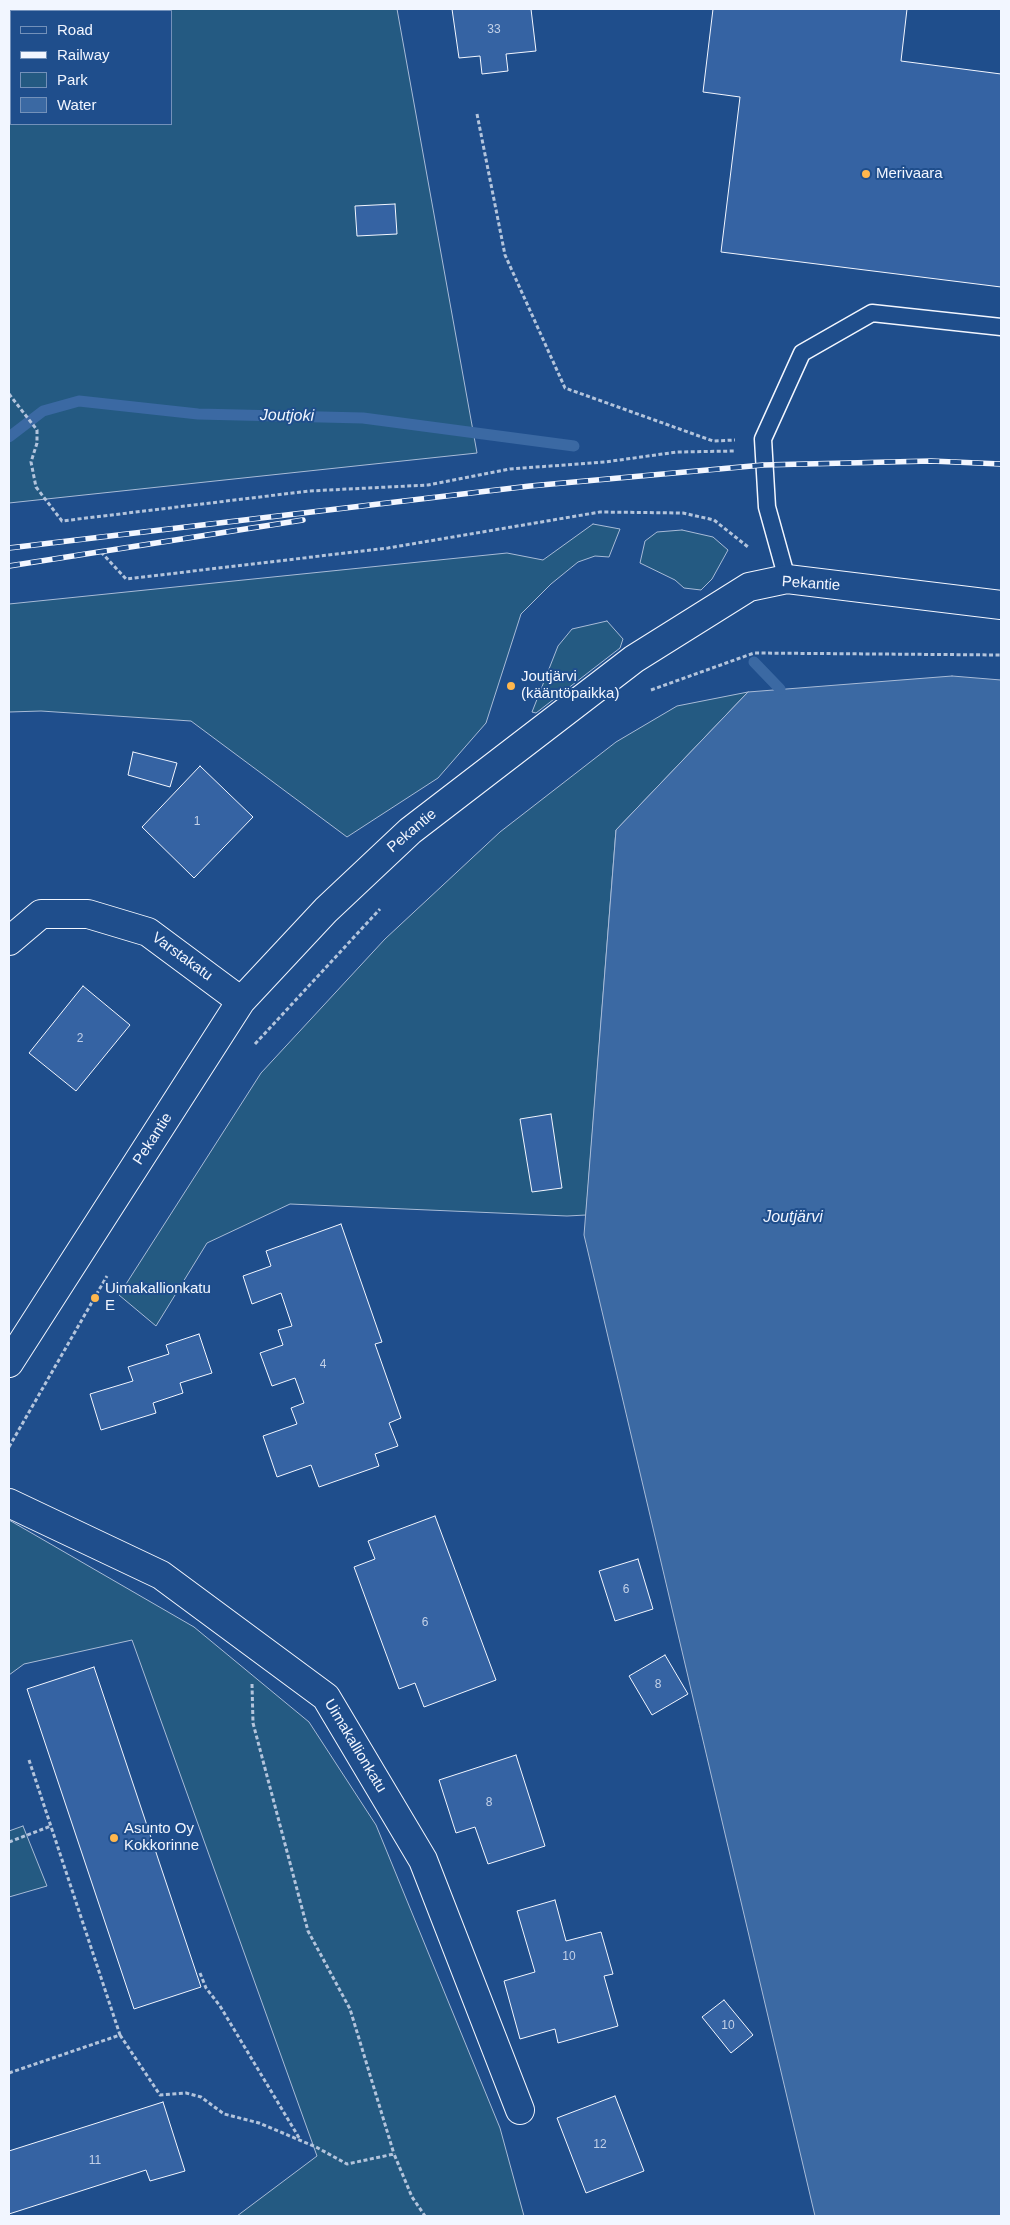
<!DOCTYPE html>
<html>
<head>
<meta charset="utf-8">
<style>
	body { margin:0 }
	#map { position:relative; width:1010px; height:2225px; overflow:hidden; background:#1f4e8c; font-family:Arial,sans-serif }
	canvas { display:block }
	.frame { position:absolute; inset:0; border:10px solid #f2f6ff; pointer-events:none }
	.legend { position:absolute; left:10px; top:10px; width:162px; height:115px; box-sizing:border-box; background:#1f4e8c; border:1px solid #7391ba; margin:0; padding:6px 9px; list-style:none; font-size:15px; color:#f2f6ff }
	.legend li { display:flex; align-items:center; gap:10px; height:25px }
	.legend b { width:25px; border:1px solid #7391ba }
</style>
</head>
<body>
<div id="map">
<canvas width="1010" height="2225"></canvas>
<div class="frame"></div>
<ul class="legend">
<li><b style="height:6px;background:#1f4e8c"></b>Road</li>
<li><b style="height:6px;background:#f2f6ff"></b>Railway</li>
<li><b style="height:14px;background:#245a82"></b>Park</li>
<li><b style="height:14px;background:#3b69a3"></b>Water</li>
</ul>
</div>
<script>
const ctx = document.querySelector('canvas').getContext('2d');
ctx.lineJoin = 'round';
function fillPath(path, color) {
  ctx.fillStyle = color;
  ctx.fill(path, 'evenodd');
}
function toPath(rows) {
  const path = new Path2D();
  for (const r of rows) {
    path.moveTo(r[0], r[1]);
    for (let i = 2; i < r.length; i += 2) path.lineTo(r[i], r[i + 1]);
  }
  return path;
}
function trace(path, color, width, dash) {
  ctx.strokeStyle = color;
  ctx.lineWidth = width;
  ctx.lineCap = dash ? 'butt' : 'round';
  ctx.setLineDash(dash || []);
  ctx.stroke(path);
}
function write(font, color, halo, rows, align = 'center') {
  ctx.font = font + ' Arial,sans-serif';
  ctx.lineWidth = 4;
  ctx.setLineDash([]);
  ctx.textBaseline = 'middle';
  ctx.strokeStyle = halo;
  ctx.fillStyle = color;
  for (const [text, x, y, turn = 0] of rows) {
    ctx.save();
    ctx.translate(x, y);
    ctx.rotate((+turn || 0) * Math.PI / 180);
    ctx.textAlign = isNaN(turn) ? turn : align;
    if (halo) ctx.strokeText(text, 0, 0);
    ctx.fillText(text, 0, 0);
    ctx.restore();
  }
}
const green = toPath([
	[9,9,397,9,477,453,9,503,9,9],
	[11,11,171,11,171,124,11,124,11,11],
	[593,524,620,529,609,557,595,556,578,562,551,584,521,614,486,723,438,778,347,837,191,721,41,711,9,712,9,604,507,553,543,560,593,524],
	[682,530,713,537,728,550,712,579,701,590,684,588,675,580,640,563,645,541,657,532,682,530],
	[607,621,623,639,620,648,536,713,532,712,558,646,572,629,607,621],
	[748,692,616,830,586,1215,567,1216,290,1204,207,1243,156,1326,119,1295,261,1073,385,939,500,832,616,742,677,706,748,692],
	[9,1520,194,1627,309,1722,376,1825,500,2128,524,2216,237,2216,317,2156,132,1640,24,1664,9,1675,9,1520],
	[23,1826,47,1886,9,1897,9,1831,23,1826]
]);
fillPath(green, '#245a82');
trace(green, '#a8bbd7', 1);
const water = toPath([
	[952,676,1001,680,1001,2216,815,2216,584,1235,616,830,748,692,952,676]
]);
fillPath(water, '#3b69a3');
trace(water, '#a8bbd7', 1);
trace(toPath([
	[9,437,43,411,79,401,198,414,363,418,574,446],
	[754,662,780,689]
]), '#3b69a3', 11);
const building = toPath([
	[452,9,531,9,536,51,506,54,508,71,482,74,480,56,459,58,452,9],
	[713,9,907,9,901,61,1001,74,1001,287,721,252,740,97,703,92,713,9],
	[395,204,397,234,357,236,355,206,395,204],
	[133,752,177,763,170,787,128,775,133,752],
	[200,766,253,817,194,878,142,827,200,766],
	[83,986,130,1025,76,1091,29,1053,83,986],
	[551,1114,562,1188,532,1192,520,1119,551,1114],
	[341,1224,382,1342,375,1344,401,1418,389,1423,398,1446,375,1454,379,1466,319,1487,311,1465,277,1477,263,1436,297,1424,291,1408,304,1403,295,1378,272,1386,260,1353,283,1345,278,1330,292,1326,281,1293,252,1304,243,1276,271,1266,266,1251,341,1224],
	[199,1334,212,1373,180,1383,183,1393,153,1403,156,1413,101,1430,90,1394,133,1381,128,1367,169,1354,166,1345,199,1334],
	[435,1516,496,1680,424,1707,415,1683,399,1689,354,1567,375,1559,368,1541,435,1516],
	[638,1559,653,1609,615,1621,599,1571,638,1559],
	[665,1655,688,1694,652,1715,629,1676,665,1655],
	[94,1667,201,1987,134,2009,27,1689,94,1667],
	[516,1755,545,1846,488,1864,475,1827,456,1833,439,1780,516,1755],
	[555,1900,566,1941,601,1932,613,1974,604,1976,618,2026,558,2043,555,2029,520,2039,504,1981,535,1972,517,1911,555,1900],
	[724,2000,753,2035,731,2053,702,2017,724,2000],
	[615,2096,644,2171,586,2193,557,2118,615,2096],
	[163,2102,185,2171,150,2181,146,2170,9,2214,9,2151,163,2102]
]);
fillPath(building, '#3563a3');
trace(building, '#f2f6ff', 1);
const service = toPath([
	[787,579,767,507,763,439,802,353,872,313,1001,327]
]);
const minor = toPath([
	[9,941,41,914,88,914,148,932,241,1001],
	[9,1363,241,1001,326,910,410,831,634,659,749,587,787,579,1001,605],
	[9,1503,161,1575,326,1697,423,1860,520,2110]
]);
trace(service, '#f2f6ff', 19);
trace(minor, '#f2f6ff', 30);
trace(toPath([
	[477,114,505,255,565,388,713,441,735,440],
	[9,394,37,430,37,443,31,462,36,487,62,521,309,491,428,485,510,469,605,462,677,452,735,451],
	[101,552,126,579,388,548,600,512,683,513,714,520,748,547],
	[651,690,754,653,1001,655],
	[255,1044,380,909],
	[9,1447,107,1276],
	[252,1684,253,1723,308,1931,350,2009,394,2154],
	[9,1842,51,1826],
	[200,1973,206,1988,220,2006,301,2141],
	[120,2035,160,2095,186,2093,201,2097,224,2114,259,2123,316,2147,347,2164,394,2154,412,2197,425,2216],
	[9,2073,120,2035,29,1760]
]), '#b3c4dc', 3, [4, 2.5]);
trace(service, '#1f4e8c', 16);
trace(minor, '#1f4e8c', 28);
const rail = toPath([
	[9,548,530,486,763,465,931,461,1001,464],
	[9,566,303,520]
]);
trace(rail, '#f2f6ff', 5.5);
trace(rail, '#1f4e8c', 4, [11]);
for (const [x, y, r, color] of [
	[866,174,5,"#ffb74d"],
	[511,686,5,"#ffb74d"],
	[95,1298,5,"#ffb74d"],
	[114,1838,5,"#ffb74d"]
]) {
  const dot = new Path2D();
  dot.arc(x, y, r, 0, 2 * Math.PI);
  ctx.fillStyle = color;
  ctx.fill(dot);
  trace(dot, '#1f4e8c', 2);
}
write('12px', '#c3d1e8', null, [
	["33",494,30],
	["1",197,822],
	["2",80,1039],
	["4",323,1365],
	["6",626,1590],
	["6",425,1623],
	["8",658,1685],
	["8",489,1803],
	["10",569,1957],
	["10",728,2026],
	["12",600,2145],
	["11",95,2161]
]);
write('15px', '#f2f6ff', '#1f4e8c', [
	["Merivaara",876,174],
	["Joutjärvi",521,677],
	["(kääntöpaikka)",521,694],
	["Uimakallionkatu",105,1289],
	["E",105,1306],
	["Asunto Oy",124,1829],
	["Kokkorinne",124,1846]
], 'left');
write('15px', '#f2f6ff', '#1f4e8c', [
	["Pekantie",811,584,4],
	["Pekantie",412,831,-40],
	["Varstakatu",182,957,36],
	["Pekantie",153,1139,-57],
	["Uimakallionkatu",355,1746,59]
]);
write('italic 16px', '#f2f6ff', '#1f4e8c', [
	["Joutjoki",287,416,1],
	["Joutjärvi",793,1218]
]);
</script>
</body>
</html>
